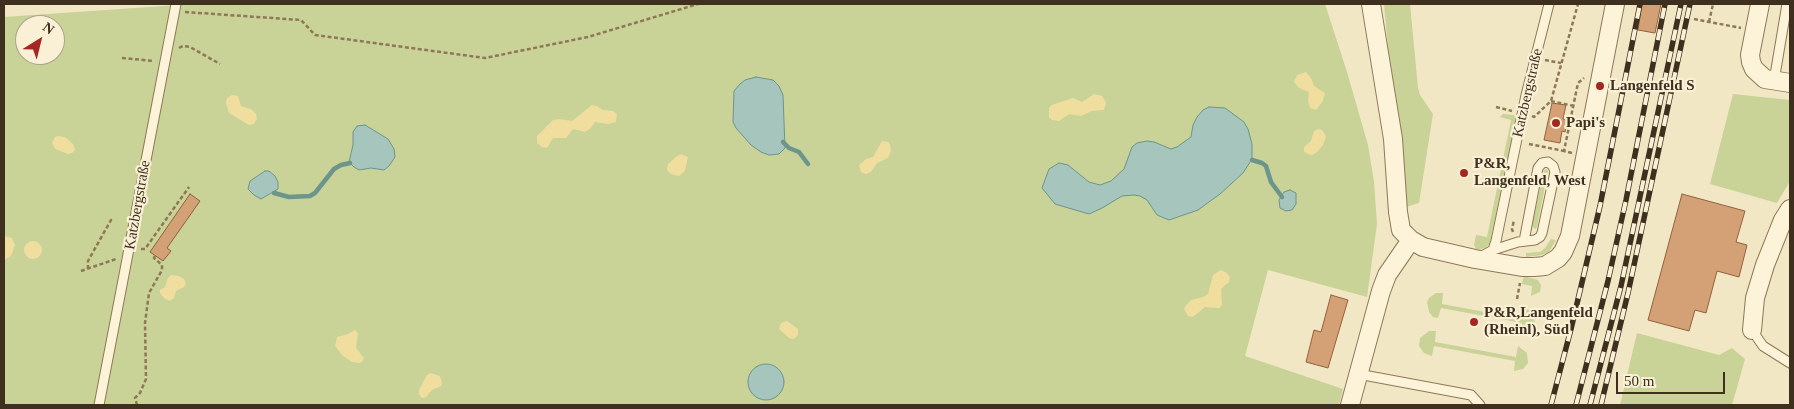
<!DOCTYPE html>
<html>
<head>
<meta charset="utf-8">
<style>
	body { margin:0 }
	#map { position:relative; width:1794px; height:409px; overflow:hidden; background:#f2e7c4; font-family:Georgia,serif }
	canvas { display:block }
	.frame { position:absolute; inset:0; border:5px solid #3e2f1e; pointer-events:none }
	.north { position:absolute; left:15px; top:15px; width:50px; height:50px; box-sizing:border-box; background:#f9f0d5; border:1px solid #aea38c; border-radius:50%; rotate:36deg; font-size:14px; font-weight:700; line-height:20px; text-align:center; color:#3e2f1e }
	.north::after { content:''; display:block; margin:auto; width:18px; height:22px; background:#a42722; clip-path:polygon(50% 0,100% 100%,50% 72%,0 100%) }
	.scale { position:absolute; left:1616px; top:372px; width:109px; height:22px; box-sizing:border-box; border:2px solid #3e2f1e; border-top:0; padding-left:6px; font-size:15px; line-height:18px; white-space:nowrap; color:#3e2f1e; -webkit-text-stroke:4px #f9f0d5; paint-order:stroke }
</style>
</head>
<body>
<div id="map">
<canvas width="1794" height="409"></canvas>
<div class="frame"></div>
<div class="north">N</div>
<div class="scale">50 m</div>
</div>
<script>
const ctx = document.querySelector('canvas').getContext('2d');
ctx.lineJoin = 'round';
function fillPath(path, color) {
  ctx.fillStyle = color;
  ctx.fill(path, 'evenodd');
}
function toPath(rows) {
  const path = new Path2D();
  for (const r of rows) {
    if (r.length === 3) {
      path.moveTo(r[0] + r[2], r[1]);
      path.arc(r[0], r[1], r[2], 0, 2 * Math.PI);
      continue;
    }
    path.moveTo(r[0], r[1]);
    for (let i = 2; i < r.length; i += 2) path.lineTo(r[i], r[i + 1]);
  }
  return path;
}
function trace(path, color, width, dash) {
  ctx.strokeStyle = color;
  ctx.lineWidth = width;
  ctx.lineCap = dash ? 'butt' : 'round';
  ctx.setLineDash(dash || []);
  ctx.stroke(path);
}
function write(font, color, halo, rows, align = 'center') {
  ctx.font = font + ' Georgia,serif';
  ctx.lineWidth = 4.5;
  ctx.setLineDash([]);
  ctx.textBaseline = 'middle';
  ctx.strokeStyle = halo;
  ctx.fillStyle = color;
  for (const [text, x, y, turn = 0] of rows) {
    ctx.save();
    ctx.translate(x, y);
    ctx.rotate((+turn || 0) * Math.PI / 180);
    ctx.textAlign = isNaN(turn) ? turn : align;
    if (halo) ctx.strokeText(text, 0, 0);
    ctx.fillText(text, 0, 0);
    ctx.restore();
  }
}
fillPath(toPath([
	[193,4,1325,4,1347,72,1368,145,1374,182,1377,224,1367,297,1268,270,1245,356,1343,389,1339,405,4,405,4,17],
	[25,25,55,25,55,55,25,55],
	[1384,4,1410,4,1418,88,1420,95,1433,114,1419,203,1406,207,1404,168,1389,60],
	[1733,94,1790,100,1790,181,1777,203,1710,184],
	[1503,114,1514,115,1516,119,1491,238,1490,244,1485,248,1477,250,1474,245,1476,235,1487,237,1511,120,1500,117],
	[1547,169,1548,171,1537,227,1535,229,1532,226,1544,170],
	[1551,239,1556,240,1549,252,1542,255,1526,257,1526,253,1540,252,1545,248],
	[1524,276,1538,280,1541,285,1540,292,1531,296,1532,286,1522,284],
	[1436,293,1443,293,1442,304,1523,319,1525,309,1529,310,1534,315,1535,326,1530,332,1520,334,1522,323,1441,308,1438,318,1433,317,1429,312,1427,302,1429,298],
	[1429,331,1436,331,1435,342,1516,357,1518,346,1527,353,1528,363,1523,369,1514,371,1515,361,1434,346,1432,356,1424,353,1419,346,1420,338],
	[1637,333,1719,355,1732,348,1745,359,1732,405,1620,405]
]), '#c9d297');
fillPath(toPath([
	[1306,72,1311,78,1314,86,1325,93,1323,101,1316,110,1310,108,1308,100,1309,92,1299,88,1294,82,1297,75],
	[1094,94,1102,96,1104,99,1106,103,1104,110,1092,111,1081,116,1069,114,1059,121,1052,120,1049,117,1049,108,1052,105,1073,98,1082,102],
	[232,95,238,96,241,106,251,109,256,114,257,119,254,124,249,125,229,113,226,103,227,98],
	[592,105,597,106,603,110,613,111,617,114,616,122,608,124,595,122,591,128,585,132,573,129,566,138,553,138,547,148,542,147,537,143,537,136,553,120,559,119,572,121],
	[1318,129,1322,130,1326,136,1323,145,1317,152,1312,155,1308,154,1304,152,1304,147,1311,141,1314,131],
	[58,136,65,137,73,144,75,150,72,153,68,154,55,149,52,143,55,137],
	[882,141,888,142,890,145,891,150,888,158,877,163,871,172,866,174,861,172,859,165,866,159,873,157],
	[681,154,688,157,685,171,679,176,671,174,667,170,668,164,677,156],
	[4,236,12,238,15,245,11,256,4,260],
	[33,250,9],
	[1221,270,1227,273,1230,277,1229,282,1221,289,1222,305,1219,308,1205,307,1193,317,1188,316,1184,309,1186,305,1191,300,1203,297,1208,294,1213,275],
	[171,275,179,276,184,279,186,284,184,287,176,291,174,298,170,301,164,298,160,293,160,290,165,287,168,278],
	[787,321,798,329,798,335,794,339,789,338,779,329,781,323],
	[355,330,358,333,356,348,364,358,362,362,359,363,352,362,343,356,335,346,337,337,348,334],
	[430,373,440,376,442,383,441,386,432,390,426,397,422,398,419,394,419,390,427,375]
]), '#f0de9f');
const water = toPath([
	[756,77,773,80,779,86,783,95,785,148,779,154,769,155,761,152,751,145,736,128,733,122,734,91,740,84,745,80,756,77],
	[1209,107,1225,108,1244,122,1248,129,1252,144,1252,159,1243,173,1220,194,1198,210,1169,220,1157,215,1147,200,1140,196,1134,195,1122,196,1102,208,1089,214,1055,204,1042,188,1049,169,1059,163,1068,165,1089,182,1100,185,1111,181,1124,169,1132,147,1137,143,1147,141,1154,142,1171,149,1177,147,1191,137,1193,125,1197,117,1203,110,1209,107],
	[365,125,388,139,394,149,395,157,389,166,384,170,371,168,359,170,354,167,349,162,353,145,353,132,357,126,365,125],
	[265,171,269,171,275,176,278,182,278,189,261,199,254,195,248,189,250,181,265,171],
	[1290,190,1296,193,1296,204,1292,210,1286,211,1280,208,1279,200,1284,192,1290,190],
	[766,382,18]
]);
fillPath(water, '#a6c5bd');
trace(water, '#6c958c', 1);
trace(toPath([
	[783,142,789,148,799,152,808,164],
	[1252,160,1262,163,1266,166,1271,182,1282,197],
	[274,193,289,197,310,196,315,193,334,169,341,165,350,163]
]), '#6c958c', 4.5);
const building = toPath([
	[1642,4,1661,4,1655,33,1638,30,1642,4],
	[1552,103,1566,105,1563,119,1568,121,1565,132,1562,131,1560,143,1544,140,1552,103],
	[190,194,200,201,167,248,171,251,163,261,150,252,190,194],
	[1682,194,1745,211,1736,242,1747,245,1739,277,1717,271,1706,313,1695,310,1689,331,1648,320,1682,194],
	[1331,295,1348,300,1328,368,1306,362,1314,330,1321,332,1331,295]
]);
fillPath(building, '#d4a177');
trace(building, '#91613c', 1);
const service = toPath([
	[1774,81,1787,4],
	[1493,250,1518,242,1535,240,1540,237,1542,233,1555,172,1553,166,1548,162,1542,163,1538,168,1524,241],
	[1480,257,1493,250,1496,241,1526,95,1549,4],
	[1752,330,1763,346,1790,363],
	[1358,374,1471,395,1480,405],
	[99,405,176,4]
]);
const minor = toPath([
	[1371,4,1393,139,1398,212,1401,230,1411,240,1423,247,1475,259,1522,267,1534,267,1545,266,1558,258,1563,252,1570,236,1615,4],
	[1760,4,1750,55,1751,62,1754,69,1765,79,1790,83],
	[1752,330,1755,298,1765,265,1783,220,1790,209],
	[1350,405,1381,291,1387,275,1411,240]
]);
trace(service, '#8f7858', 11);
trace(minor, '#8f7858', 20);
trace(toPath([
	[185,12,301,20,315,35,485,58,588,37,698,4],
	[1694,19,1741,28],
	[1709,22,1713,4],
	[179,48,183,46,190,47,220,64],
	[122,58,154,61],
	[1545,60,1561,63],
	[1551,101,1574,106],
	[1496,107,1512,111],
	[1532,116,1534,117,1551,101,1578,4],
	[1529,144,1564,151],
	[1572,153,1564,151,1578,83,1584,78],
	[1513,232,1512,229,1514,220],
	[141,249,145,249,189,187],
	[88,269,88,261,111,220,109,218],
	[81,271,116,259],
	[1517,299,1520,283],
	[137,405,135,398,140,393,146,379,145,323,149,293,162,270,162,265,154,258,155,256]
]), '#8f7858', 2.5, [4, 2.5]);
trace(service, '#fcf3d9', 9);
trace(minor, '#fcf3d9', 18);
const rail = toPath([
	[1551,405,1571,329,1600,206,1640,4],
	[1576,405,1608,281,1626,200,1665,4],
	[1590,405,1621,286,1681,4],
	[1601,405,1628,293,1690,4]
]);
trace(rail, '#3e2f1e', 5.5);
trace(rail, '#f9f0d5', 4, [11]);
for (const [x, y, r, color] of [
	[1600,86,5,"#a42722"],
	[1556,123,5,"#a42722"],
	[1464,173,5,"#a42722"],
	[1474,322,5,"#a42722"]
]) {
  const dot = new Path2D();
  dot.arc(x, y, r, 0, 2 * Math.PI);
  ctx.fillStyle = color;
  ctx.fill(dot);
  trace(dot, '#f9f0d5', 2);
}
write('bold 15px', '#3e2f1e', '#f9f0d5', [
	["Langenfeld S",1610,86],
	["Papi's",1566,123],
	["P&R,",1474,164],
	["Langenfeld, West",1474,181],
	["P&R,Langenfeld",1484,313],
	["(Rheinl), Süd",1484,330]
], 'left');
write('15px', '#3e2f1e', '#f9f0d5', [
	["Katzbergstraße",1528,93,-77],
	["Katzbergstraße",138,205,-80]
]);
</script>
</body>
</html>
